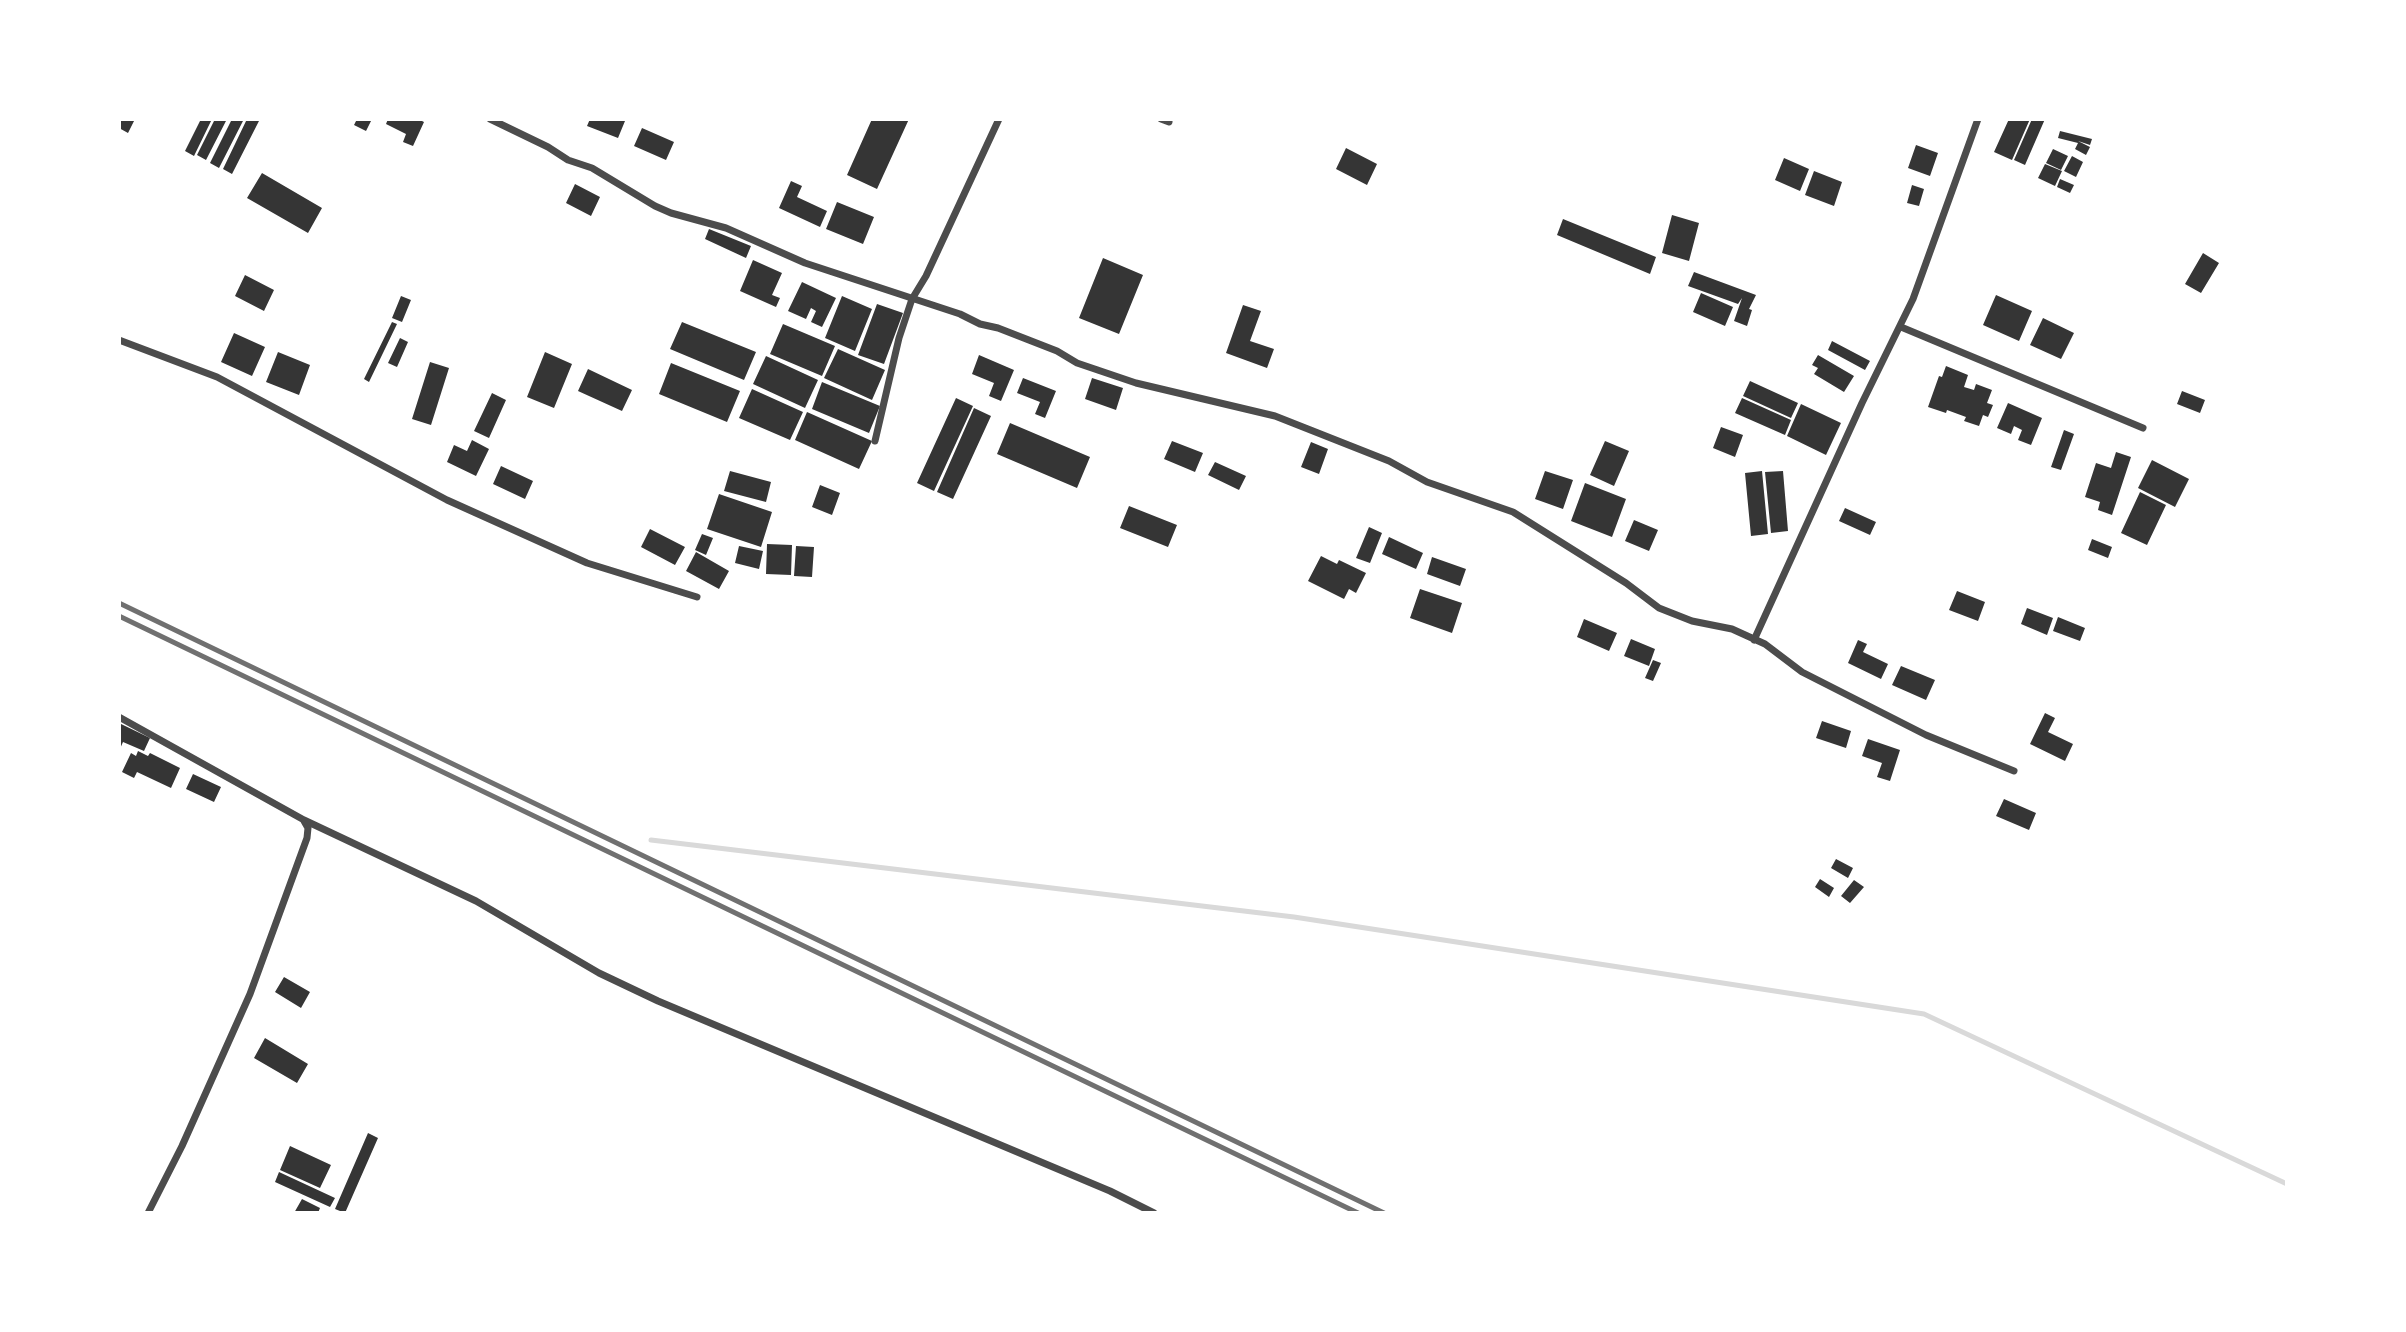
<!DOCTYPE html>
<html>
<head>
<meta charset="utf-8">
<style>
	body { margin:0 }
	#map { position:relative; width:2406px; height:1332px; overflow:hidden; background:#fff; font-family:Inter,sans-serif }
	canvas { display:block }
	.frame { position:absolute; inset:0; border:121px solid #fff; pointer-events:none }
</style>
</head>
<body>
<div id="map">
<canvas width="2406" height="1332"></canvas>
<div class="frame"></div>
</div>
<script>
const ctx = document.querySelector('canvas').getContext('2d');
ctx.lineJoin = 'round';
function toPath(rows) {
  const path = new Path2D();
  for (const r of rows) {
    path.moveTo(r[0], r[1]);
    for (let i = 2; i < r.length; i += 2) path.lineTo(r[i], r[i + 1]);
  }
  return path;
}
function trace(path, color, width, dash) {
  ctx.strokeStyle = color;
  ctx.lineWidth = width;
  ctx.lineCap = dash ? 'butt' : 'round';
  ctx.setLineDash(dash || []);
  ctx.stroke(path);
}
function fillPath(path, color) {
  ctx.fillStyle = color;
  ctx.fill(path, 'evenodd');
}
trace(toPath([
	[651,840,1294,917,1924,1014,2287,1184]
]), '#d9d9d9', 5);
fillPath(toPath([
	[119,119,135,119,128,133,119,128],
	[201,119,212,119,194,156,185,151],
	[215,119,227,119,206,160,197,155],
	[232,119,244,119,219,168,210,163],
	[247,119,260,119,232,174,223,169],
	[357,119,372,119,366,131,354,125],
	[388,119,418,119,424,122,413,146,403,142,406,134,386,124],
	[590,119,619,119,625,121,618,138,587,126],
	[872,119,909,119,877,189,847,175],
	[2009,119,2030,119,2012,160,1994,152],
	[2032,119,2045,119,2025,165,2014,160],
	[642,128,674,142,666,160,634,146],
	[2060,131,2092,139,2090,145,2078,141,2090,147,2086,155,2075,149,2078,143,2058,138],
	[1916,145,1938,153,1930,176,1908,168],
	[1346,148,1377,164,1367,185,1336,169],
	[2053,149,2068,156,2061,170,2046,163],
	[2072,156,2083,162,2076,177,2064,171],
	[1784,158,1809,169,1800,191,1775,180],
	[2045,164,2062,171,2055,186,2038,178],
	[1814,171,1842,182,1834,206,1805,195],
	[262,173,322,208,308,233,247,198],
	[2060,179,2074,185,2070,193,2057,187],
	[791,181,802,186,797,197,827,211,820,227,779,208],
	[575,184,600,197,591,216,566,203],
	[1912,185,1924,189,1919,206,1907,203],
	[837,202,874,217,863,244,826,229],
	[1672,215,1699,223,1689,261,1662,253],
	[1563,219,1656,257,1650,274,1557,235],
	[709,229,751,246,746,258,705,239],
	[2203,253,2219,263,2201,293,2185,284],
	[1103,258,1143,275,1119,334,1079,318],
	[753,260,782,273,772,295,780,298,776,307,740,291],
	[1694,272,1756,295,1749,309,1752,310,1747,326,1734,321,1742,298,1738,304,1688,286],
	[245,275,274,290,264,311,235,296],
	[802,282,836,298,822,327,811,322,816,311,811,308,806,319,788,311],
	[1701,293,1733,307,1725,326,1693,312],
	[1996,295,2032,311,2019,341,1983,325],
	[401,296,411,300,402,322,392,318],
	[842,296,872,309,855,351,825,338],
	[877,304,903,313,884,364,858,355],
	[1243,305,1261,311,1250,341,1274,349,1267,368,1226,353],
	[2043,318,2074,333,2061,359,2030,345],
	[392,322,397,324,369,382,364,379],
	[682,322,756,352,744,380,670,349],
	[783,324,835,346,822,376,770,354],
	[234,333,265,347,252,376,221,362],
	[400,338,408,342,397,367,388,363],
	[1832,341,1870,361,1865,370,1828,350],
	[838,349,885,370,872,400,824,378],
	[278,352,310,365,299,395,266,382],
	[545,352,572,364,554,408,527,397],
	[979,355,1014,370,1001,401,989,396,994,383,972,374],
	[1818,355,1854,376,1844,392,1814,374,1818,368,1812,365],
	[766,356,818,380,805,408,753,384],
	[430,362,449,368,431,425,412,419],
	[671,363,740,391,727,422,659,394],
	[1946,366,1968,375,1964,387,1974,390,1976,384,1992,390,1987,403,1993,405,1988,417,1983,415,1979,426,1964,421,1966,417,1947,410,1946,413,1928,407,1939,376,1942,377],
	[588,369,632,390,622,411,578,391],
	[1023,378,1056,391,1045,418,1035,414,1040,402,1017,393],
	[1092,378,1123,388,1116,410,1085,399],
	[1750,381,1798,403,1791,418,1743,396],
	[822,382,880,406,869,433,812,409],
	[752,389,803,412,790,440,739,418],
	[2182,391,2205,400,2200,413,2177,404],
	[492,393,506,400,489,438,474,431],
	[956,398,973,406,934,491,917,483],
	[1742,398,1791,420,1785,435,1735,413],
	[2008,403,2042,418,2031,445,2018,440,2022,430,2014,426,2011,434,1997,428],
	[1801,404,1841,423,1826,455,1787,436],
	[974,408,991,416,953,499,937,492],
	[807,412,872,441,859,469,795,440],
	[1010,423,1090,457,1077,488,997,454],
	[1721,427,1743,435,1735,457,1713,448],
	[2064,430,2074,434,2061,470,2051,467],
	[472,440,489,449,476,476,447,462,454,445,467,451],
	[1172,441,1203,453,1195,472,1164,459],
	[1605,441,1629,451,1614,486,1590,475],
	[1311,442,1328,449,1319,474,1301,467],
	[2116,452,2131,457,2112,515,2098,510,2100,502,2085,497,2096,463,2111,468],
	[2152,460,2189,479,2175,507,2138,488],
	[1215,462,1246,476,1239,490,1208,475],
	[501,466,533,481,525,499,493,484],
	[730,471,771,482,766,502,724,491],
	[1545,471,1573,480,1563,509,1535,499],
	[1762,471,1768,534,1751,536,1745,473],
	[1783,471,1788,531,1771,533,1765,472],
	[1585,483,1626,499,1612,537,1571,521],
	[820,485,840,493,832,515,812,507],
	[2140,492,2166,505,2147,545,2121,533],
	[719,494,772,512,761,547,707,529],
	[1129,506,1177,525,1168,547,1120,528],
	[1845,508,1876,522,1870,535,1839,521],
	[1634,520,1658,530,1649,551,1625,541],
	[1369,527,1382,533,1370,563,1356,558],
	[650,529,685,547,675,565,641,547],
	[702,534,713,538,706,555,695,550],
	[1389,537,1423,553,1416,569,1382,554],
	[2092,539,2112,547,2108,558,2088,550],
	[767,544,792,545,791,575,766,574],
	[739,546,763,551,759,569,735,563],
	[796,546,814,547,812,577,794,576],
	[696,552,729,571,719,589,686,571],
	[1321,556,1337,564,1339,560,1366,573,1356,593,1349,589,1344,599,1308,581],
	[1432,557,1466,569,1460,586,1427,574],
	[1420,589,1462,603,1452,633,1410,618],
	[1957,591,1985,602,1978,621,1949,610],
	[2027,608,2053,618,2047,635,2021,624],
	[2058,617,2085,628,2080,641,2053,631],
	[1584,619,1617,633,1609,651,1577,637],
	[1631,639,1655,649,1649,666,1624,656],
	[1858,640,1867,644,1863,652,1888,664,1881,679,1848,663],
	[1653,660,1661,663,1653,681,1645,678],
	[1901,666,1935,680,1926,700,1892,685],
	[2045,713,2055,718,2048,732,2073,744,2065,761,2030,744],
	[1822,721,1851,731,1846,748,1816,738],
	[119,723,150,738,144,751,123,742,119,751],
	[1868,739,1900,750,1890,781,1877,777,1882,763,1862,756],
	[138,751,148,756,150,753,180,768,171,788,137,772,134,778,122,772,131,753,136,756],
	[193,774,221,787,214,802,186,789],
	[2004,799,2036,813,2029,830,1996,816],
	[1836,859,1853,868,1848,878,1831,868],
	[1820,879,1834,888,1829,897,1815,887],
	[1854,880,1864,887,1850,903,1841,896],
	[284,977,310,992,301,1008,275,992],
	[265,1038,308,1064,297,1083,254,1058],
	[368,1133,378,1138,345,1213,335,1209],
	[290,1146,331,1165,320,1188,280,1170],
	[279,1172,335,1198,330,1207,275,1182],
	[302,1199,320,1208,318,1213,294,1213]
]), '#353535');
trace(toPath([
	[490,119,548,147,568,160,592,168,655,206,671,213,726,228,805,263,960,314,980,324,998,328,1057,351,1077,363,1136,383,1275,416,1389,461,1427,482,1513,512,1626,583,1659,608,1692,621,1732,629,1765,644,1802,672,1926,735,2014,771],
	[1161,119,1169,122],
	[1901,327,2143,428],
	[119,340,217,377,447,500,587,563,697,597],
	[875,441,899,338,912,299,926,276,999,119],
	[1754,640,1862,403,1913,299,1978,119],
	[119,717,304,820,476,901,599,973,658,1001,1110,1191,1154,1213],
	[148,1213,182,1146,250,994,307,838,308,828,304,821]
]), '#4c4c4c', 7);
trace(toPath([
	[119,603,1384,1213],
	[119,616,1358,1213]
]), '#707070', 5);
</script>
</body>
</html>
